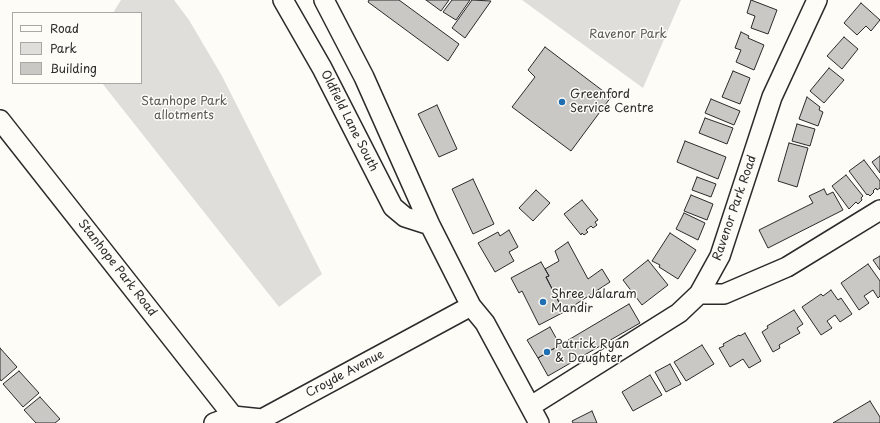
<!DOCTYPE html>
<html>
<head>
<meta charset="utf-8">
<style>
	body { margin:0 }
	#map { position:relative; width:880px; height:423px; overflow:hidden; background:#fdfcf7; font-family:"Playpen Sans",sans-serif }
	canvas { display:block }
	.legend { position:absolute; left:12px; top:12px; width:130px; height:72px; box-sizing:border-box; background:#fdfcf7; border:1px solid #a9a8a5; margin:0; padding:5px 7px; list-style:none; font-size:12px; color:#2b2b2b }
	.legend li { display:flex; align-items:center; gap:8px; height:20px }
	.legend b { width:20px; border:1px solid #a9a8a5 }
</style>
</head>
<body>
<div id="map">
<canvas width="880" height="423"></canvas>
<ul class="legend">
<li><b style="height:5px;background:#fdfcf7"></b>Road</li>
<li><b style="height:11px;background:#dfdeda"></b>Park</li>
<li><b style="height:11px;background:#c9c8c4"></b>Building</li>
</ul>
</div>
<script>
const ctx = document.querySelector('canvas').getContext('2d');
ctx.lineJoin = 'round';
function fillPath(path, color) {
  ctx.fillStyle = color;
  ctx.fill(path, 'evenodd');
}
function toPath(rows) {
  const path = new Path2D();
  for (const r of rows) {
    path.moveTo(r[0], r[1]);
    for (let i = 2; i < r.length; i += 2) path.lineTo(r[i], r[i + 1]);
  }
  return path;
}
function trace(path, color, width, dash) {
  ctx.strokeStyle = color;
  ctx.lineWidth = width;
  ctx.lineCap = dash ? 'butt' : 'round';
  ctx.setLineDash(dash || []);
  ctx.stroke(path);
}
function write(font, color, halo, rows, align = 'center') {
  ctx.font = font + ' "Playpen Sans",sans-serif';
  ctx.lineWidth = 3;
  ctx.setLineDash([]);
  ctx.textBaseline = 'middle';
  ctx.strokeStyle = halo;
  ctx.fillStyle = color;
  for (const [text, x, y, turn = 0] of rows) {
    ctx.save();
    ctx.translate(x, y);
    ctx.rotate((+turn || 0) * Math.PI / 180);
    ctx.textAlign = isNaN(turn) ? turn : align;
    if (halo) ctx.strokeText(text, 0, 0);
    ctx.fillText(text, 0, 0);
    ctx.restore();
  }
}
fillPath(toPath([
	[121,0,174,0,189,20,222,76,322,274,279,307,102,83,141,83,141,13,113,13],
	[522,0,681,0,643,88]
]), '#dfdeda');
const building = toPath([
	[369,0,399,0,459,44,448,61,368,2,369,0],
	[426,0,449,0,441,11,426,0],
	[452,0,470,0,456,20,443,12,452,0],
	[472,0,491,1,465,38,452,28,472,0],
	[751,0,777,10,768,34,751,28,755,16,747,13,751,0],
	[861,3,880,20,871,31,866,26,857,35,844,23,861,3],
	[741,32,749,36,748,38,764,45,754,70,736,62,741,50,735,48,741,32],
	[844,37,858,49,842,69,827,56,844,37],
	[545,47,611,97,571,151,512,107,535,77,528,70,545,47],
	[829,68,844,80,824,103,810,91,829,68],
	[733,71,750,78,740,104,722,97,733,71],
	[807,97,820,107,819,110,823,112,818,126,799,119,807,97],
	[711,99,740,111,734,125,705,113,711,99],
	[437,105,457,149,439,157,418,114,437,105],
	[705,118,733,128,727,144,699,133,705,118],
	[797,124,815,129,810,146,792,141,797,124],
	[685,141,726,157,718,179,677,162,685,141],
	[789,143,808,148,797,187,778,181,789,143],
	[880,156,880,173,872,162,880,156],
	[864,160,880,181,880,188,877,190,876,188,873,191,874,192,870,196,868,194,867,195,849,171,864,160],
	[846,175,863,196,861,198,862,200,858,204,856,202,849,209,832,186,846,175],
	[697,177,716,184,711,197,692,190,697,177],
	[473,179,494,224,473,234,452,189,473,179],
	[824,189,827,195,833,192,843,210,768,248,759,230,813,203,809,196,824,189],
	[536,190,550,203,533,221,519,208,536,190],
	[691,195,713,204,707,220,684,211,691,195],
	[582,200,598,220,595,222,597,225,593,228,591,226,586,230,588,232,584,235,582,233,581,235,564,214,582,200],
	[684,213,705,223,698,240,676,229,684,213],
	[509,230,518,247,509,252,514,261,495,272,478,243,498,232,500,236,509,230],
	[670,233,696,250,678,279,659,267,660,265,652,261,670,233],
	[568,242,588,279,602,269,610,282,564,312,546,277,549,276,545,269,559,261,555,251,568,242],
	[880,256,880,270,873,260,880,256],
	[648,260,668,285,642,305,623,280,648,260],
	[541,262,549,276,546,277,564,312,539,325,522,291,519,293,511,278,541,262],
	[868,264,880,281,880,296,878,298,873,290,864,296,869,303,859,310,841,283,868,264],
	[831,290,838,300,841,298,852,314,840,322,835,315,827,321,832,328,821,335,802,307,821,294,823,296,831,290],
	[629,304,640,323,548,376,538,358,629,304],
	[794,310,803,324,797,328,800,333,779,345,780,348,773,352,762,332,768,328,767,326,794,310],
	[550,327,560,345,538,358,527,340,550,327],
	[745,333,761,361,749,368,743,359,730,367,719,348,724,346,723,344,739,335,740,336,745,333],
	[702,345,714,364,686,381,674,362,702,345],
	[0,348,17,367,1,381,0,379,0,348],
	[670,364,681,384,666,392,655,372,670,364],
	[19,371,39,393,23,407,3,384,19,371],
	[650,375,662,395,633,411,622,392,650,375],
	[40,397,60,419,55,423,36,423,24,410,40,397],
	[870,401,880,417,880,423,833,423,870,401],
	[592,411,597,423,573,423,572,421,592,411]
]);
fillPath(building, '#c9c8c4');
trace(building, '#2b2b2b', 1);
const minor = toPath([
	[283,0,322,68,393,207,405,217,430,225],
	[324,0,364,77,430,225,471,306,485,323,539,423],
	[0,120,233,416],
	[699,294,724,294,787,267,880,210],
	[531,406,679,313,699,294,720,256,772,97,817,0],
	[214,423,233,416,262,419,471,306]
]);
trace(minor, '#2b2b2b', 22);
trace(minor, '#fdfcf7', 19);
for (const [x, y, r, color] of [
	[562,102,4,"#1f6fb2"],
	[543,302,4,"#1f6fb2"],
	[547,352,4,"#1f6fb2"]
]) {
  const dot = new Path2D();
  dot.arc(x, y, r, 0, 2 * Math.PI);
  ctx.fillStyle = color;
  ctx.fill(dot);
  trace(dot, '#fdfcf7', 1.5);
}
write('12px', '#585857', '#fdfcf7', [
	["Ravenor Park",628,35],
	["Stanhope Park",184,102],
	["allotments",184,116]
]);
write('12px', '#2b2b2b', '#fdfcf7', [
	["Greenford",570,95],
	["Service Centre",570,109],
	["Shree Jalaram",551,295],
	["Mandir",551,309],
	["Patrick Ryan",555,345],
	["& Daughter",555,359]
], 'left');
write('12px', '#2b2b2b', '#fdfcf7', [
	["Oldfield Lane South",349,121,63],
	["Ravenor Park Road",735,208,-71],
	["Stanhope Park Road",117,268,52],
	["Croyde Avenue",345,374,-28]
]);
</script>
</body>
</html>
